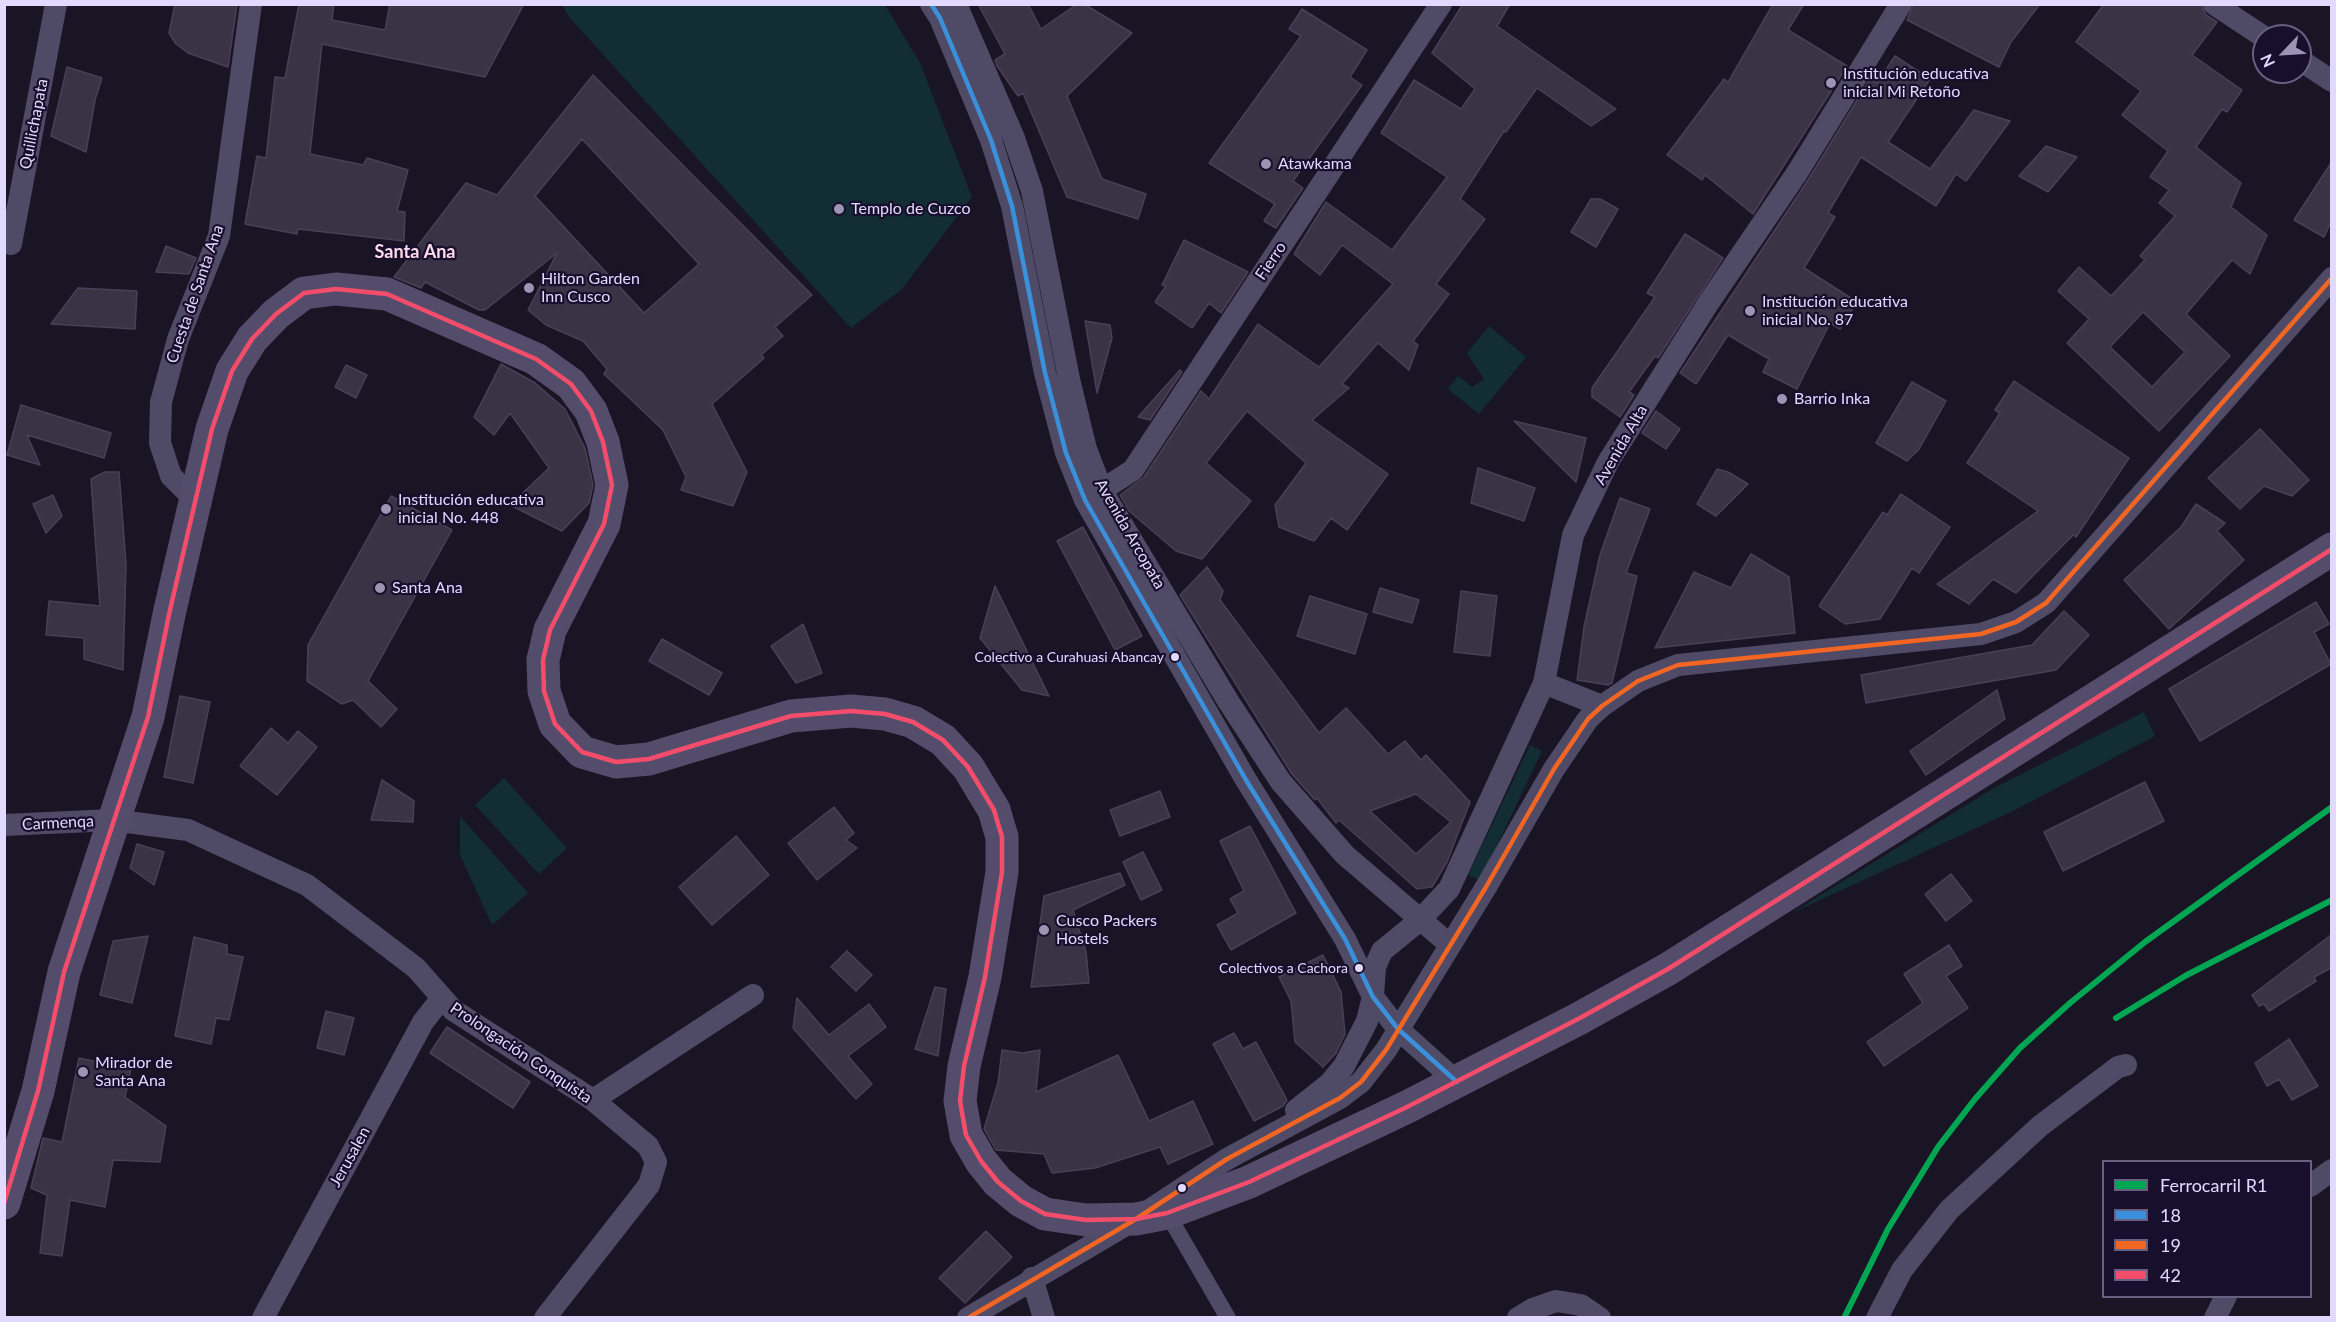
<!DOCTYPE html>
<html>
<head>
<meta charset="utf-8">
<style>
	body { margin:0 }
	#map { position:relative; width:2336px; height:1322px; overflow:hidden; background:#1a1525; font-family:Lato,sans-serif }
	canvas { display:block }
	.frame { position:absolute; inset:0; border:6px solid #e2d9ff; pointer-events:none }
	.legend { position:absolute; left:2102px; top:1160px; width:210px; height:138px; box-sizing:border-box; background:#170f2b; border:2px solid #686080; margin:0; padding:8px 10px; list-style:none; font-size:18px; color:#e2d9ff }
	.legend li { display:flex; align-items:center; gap:12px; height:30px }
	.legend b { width:30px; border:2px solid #686080 }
	.north { position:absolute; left:2252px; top:24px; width:60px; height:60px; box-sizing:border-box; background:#170f2b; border:2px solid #686080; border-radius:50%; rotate:245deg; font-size:16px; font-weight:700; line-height:24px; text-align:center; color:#e2d9ff }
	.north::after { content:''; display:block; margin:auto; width:21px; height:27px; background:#9c94b3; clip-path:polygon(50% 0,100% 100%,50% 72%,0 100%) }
</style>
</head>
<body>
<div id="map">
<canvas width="2336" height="1322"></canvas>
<div class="frame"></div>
<ul class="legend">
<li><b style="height:8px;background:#00a651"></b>Ferrocarril R1</li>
<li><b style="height:8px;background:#3a90db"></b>18</li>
<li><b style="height:8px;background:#f26522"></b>19</li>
<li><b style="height:8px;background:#f44d6c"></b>42</li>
</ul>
<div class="north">N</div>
</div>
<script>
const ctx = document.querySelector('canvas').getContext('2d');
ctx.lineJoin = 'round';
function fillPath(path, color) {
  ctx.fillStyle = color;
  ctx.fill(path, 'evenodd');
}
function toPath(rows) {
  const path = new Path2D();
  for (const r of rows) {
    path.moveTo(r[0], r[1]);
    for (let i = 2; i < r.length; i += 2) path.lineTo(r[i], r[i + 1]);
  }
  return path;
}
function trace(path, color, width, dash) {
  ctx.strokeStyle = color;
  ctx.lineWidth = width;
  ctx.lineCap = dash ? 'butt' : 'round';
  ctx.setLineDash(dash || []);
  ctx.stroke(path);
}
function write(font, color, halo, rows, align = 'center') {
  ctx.font = font + ' Lato,sans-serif';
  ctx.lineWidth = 4.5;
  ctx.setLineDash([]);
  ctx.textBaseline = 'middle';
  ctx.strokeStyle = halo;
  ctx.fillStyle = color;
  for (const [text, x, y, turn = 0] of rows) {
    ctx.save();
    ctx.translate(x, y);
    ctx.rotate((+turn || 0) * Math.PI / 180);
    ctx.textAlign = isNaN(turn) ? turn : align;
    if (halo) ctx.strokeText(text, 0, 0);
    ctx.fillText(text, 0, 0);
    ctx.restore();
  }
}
fillPath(toPath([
	[562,5,885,5,920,63,972,197,902,289,851,328,570,18],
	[1489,326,1526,357,1479,414,1448,389,1458,376,1472,387,1484,379,1467,353],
	[2144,712,2155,736,2015,810,1790,914,1994,788],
	[1530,745,1542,751,1480,881,1468,875],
	[504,778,567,848,539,874,475,805],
	[460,816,528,893,492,925,460,855]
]), '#122e34');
const building = toPath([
	[175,4,237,4,228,67,188,53,176,44,169,33,175,4],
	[299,4,334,4,332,20,385,30,390,4,524,4,485,77,322,44,310,154,363,165,367,158,408,170,397,211,405,212,404,241,298,229,297,234,245,224,257,156,266,158,275,77,285,78,299,4],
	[978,4,1028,4,1041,29,1077,4,1084,4,1132,33,1067,96,1102,179,1146,194,1138,219,1067,197,1023,93,1018,96,997,66,995,60,1005,54,978,4],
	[1463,4,1510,4,1497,26,1616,109,1591,126,1537,88,1506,132,1504,131,1460,199,1485,219,1436,284,1449,294,1413,341,1418,345,1409,370,1378,343,1342,384,1349,388,1312,420,1388,474,1347,530,1331,518,1314,541,1279,527,1275,505,1306,463,1247,411,1206,463,1251,501,1202,559,1176,551,1129,511,1120,495,1144,477,1201,391,1209,399,1258,324,1319,367,1393,284,1342,245,1320,275,1294,254,1326,202,1392,250,1447,177,1381,133,1414,80,1461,109,1475,89,1432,53,1463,4],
	[1773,4,1804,4,1788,30,1847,66,1753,214,1705,175,1702,180,1667,155,1724,79,1728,82,1773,4],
	[1914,4,2040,4,2011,42,1999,67,1907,20,1914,4],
	[2104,4,2201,4,2206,15,2217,22,2192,55,2242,90,2227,112,2222,109,2196,147,2241,183,2231,207,2267,235,2250,274,2232,260,2186,314,2230,356,2159,431,2067,343,2089,319,2058,291,2079,267,2111,296,2145,260,2140,256,2175,216,2159,203,2169,190,2150,177,2168,151,2122,115,2141,91,2076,42,2104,4],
	[2143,312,2185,352,2152,387,2110,347,2143,312],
	[1302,9,1367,50,1350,77,1362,85,1293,181,1303,188,1276,228,1264,221,1275,204,1209,163,1301,36,1289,29,1302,9],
	[1895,56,1930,79,1888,142,1930,169,1974,110,2010,121,1966,181,1956,174,1936,206,1861,157,1828,213,1835,217,1804,268,1857,302,1840,329,1830,323,1797,389,1763,372,1769,359,1728,335,1696,384,1680,373,1808,180,1870,79,1877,83,1895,56],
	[67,67,102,78,95,100,86,152,51,136,67,67],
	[593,75,812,295,775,327,783,336,761,355,764,358,712,404,747,472,733,506,681,490,686,477,663,430,604,374,607,369,583,341,546,325,528,310,557,253,485,310,479,310,425,282,421,288,394,277,466,183,497,195,593,75],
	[582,139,699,264,644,313,535,196,582,139],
	[2046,146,2077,157,2048,192,2019,176,2046,146],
	[2331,163,2331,222,2324,237,2294,220,2331,163],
	[1591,199,1600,199,1618,209,1596,247,1571,232,1591,199],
	[1685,234,1723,258,1658,358,1655,356,1629,392,1634,395,1620,417,1592,397,1592,388,1655,297,1647,293,1685,234],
	[1184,240,1248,272,1221,313,1209,303,1192,328,1155,302,1166,286,1162,285,1184,240],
	[166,246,196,258,189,274,156,272,166,246],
	[78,288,137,291,135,329,51,324,78,288],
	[1085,321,1110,325,1112,338,1097,393,1085,321],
	[501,364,535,383,565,409,585,448,593,485,589,503,562,531,510,505,549,468,510,413,494,435,474,417,501,364],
	[346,365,367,375,356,398,335,387,346,365],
	[1180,370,1182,372,1150,420,1138,417,1180,370],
	[2014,381,2129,458,2076,537,2073,535,2016,593,1993,579,1969,604,1937,584,2038,511,1967,463,2000,413,1995,410,2014,381],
	[1912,382,1946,401,1919,449,1907,461,1876,443,1912,382],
	[21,405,111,433,104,458,27,435,40,465,7,455,21,405],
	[1656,411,1680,429,1666,449,1642,433,1656,411],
	[1514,421,1586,438,1576,482,1514,421],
	[2260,429,2309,480,2292,496,2264,486,2240,509,2208,478,2260,429],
	[1478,468,1535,488,1524,521,1471,503,1478,468],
	[1717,469,1728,472,1748,484,1716,516,1697,504,1717,469],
	[105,472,119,472,126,564,123,670,84,659,84,638,46,635,49,601,100,606,91,479,105,472],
	[1901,494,1950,527,1919,573,1912,568,1880,619,1845,624,1819,606,1883,512,1887,515,1901,494],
	[53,495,62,516,46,533,33,504,53,495],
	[391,496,452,530,368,681,397,709,381,727,353,700,342,704,307,681,308,645,391,496],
	[1620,498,1650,509,1626,573,1637,576,1612,683,1608,685,1577,680,1584,627,1600,555,1620,498],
	[2196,504,2225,523,2217,531,2244,560,2169,629,2124,580,2181,527,2196,504],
	[1083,527,1142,636,1115,650,1057,541,1083,527],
	[1751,554,1789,577,1795,633,1655,648,1694,572,1731,588,1751,554],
	[1207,567,1223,591,1220,600,1319,733,1346,708,1388,754,1405,741,1421,760,1426,755,1470,802,1447,862,1432,887,1417,889,1339,820,1336,823,1317,798,1315,800,1292,774,1180,595,1207,567],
	[1416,794,1451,822,1416,854,1370,811,1416,794],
	[995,586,1049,696,1022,690,980,638,995,586],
	[1380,588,1419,600,1412,623,1373,612,1380,588],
	[1461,591,1497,596,1490,656,1454,652,1461,591],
	[1310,596,1367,614,1355,654,1297,636,1310,596],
	[2316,602,2329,624,2314,632,2331,664,2200,741,2169,689,2316,602],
	[2064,611,2089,635,2056,670,1866,703,1861,675,2032,645,2064,611],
	[803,624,822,673,796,683,771,646,803,624],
	[662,639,722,673,709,695,649,661,662,639],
	[1997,690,2005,719,1926,775,1910,751,1997,690],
	[180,696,210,702,193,783,164,777,180,696],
	[271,728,288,743,298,731,317,747,277,795,240,766,271,728],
	[382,780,414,801,413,822,371,820,382,780],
	[2145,782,2164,821,2063,871,2044,832,2145,782],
	[1160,791,1170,817,1120,836,1110,810,1160,791],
	[834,807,854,833,846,840,857,848,817,880,788,843,834,807],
	[1250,826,1296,913,1231,950,1217,925,1238,913,1230,899,1244,891,1220,841,1250,826],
	[736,836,769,875,712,925,679,887,736,836],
	[137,844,164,852,154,885,130,868,137,844],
	[1143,852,1162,890,1141,900,1123,862,1143,852],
	[1120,873,1125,885,1073,910,1086,952,1089,983,1031,987,1044,896,1120,873],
	[1951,874,1972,901,1946,921,1925,894,1951,874],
	[2331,935,2331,968,2314,977,2316,981,2269,1011,2264,1004,2259,1006,2252,995,2331,935],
	[148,936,132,1003,100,995,113,941,148,936],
	[194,937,227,945,227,954,243,957,229,1020,216,1018,211,1044,175,1036,194,937],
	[1949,945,1962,966,1946,976,1968,1008,1884,1066,1867,1042,1923,1003,1904,974,1949,945],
	[847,951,872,975,856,991,831,967,847,951],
	[1323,955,1341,992,1345,1034,1336,1053,1323,1067,1295,1042,1291,1001,1279,977,1323,955],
	[935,987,946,989,938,1056,915,1049,935,987],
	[797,998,829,1035,869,1004,886,1027,848,1056,872,1084,856,1099,793,1028,797,998],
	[326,1011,354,1018,344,1055,317,1048,326,1011],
	[447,1027,530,1082,513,1108,430,1053,447,1027],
	[1234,1033,1243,1049,1256,1042,1287,1100,1283,1106,1254,1121,1213,1044,1234,1033],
	[2289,1039,2318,1086,2292,1100,2279,1079,2267,1086,2255,1063,2289,1039],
	[1002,1050,1023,1053,1040,1050,1036,1092,1118,1055,1149,1121,1193,1101,1213,1144,1168,1164,1160,1147,1095,1168,1052,1173,1044,1154,996,1150,984,1129,998,1083,1002,1050],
	[79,1058,131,1069,125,1097,166,1126,160,1162,113,1160,105,1207,70,1200,62,1256,40,1253,47,1195,31,1188,43,1138,62,1142,79,1058],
	[986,1231,1012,1257,965,1303,939,1278,986,1231]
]);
fillPath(building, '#3a3346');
trace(building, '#484058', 1.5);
trace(toPath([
	[1167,1213,1228,1318]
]), '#4f4a66', 16);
trace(toPath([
	[931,4,940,18,991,140,1012,206,1045,373,1066,453,1085,500,1246,780,1345,939,1373,997,1398,1029,1457,1082],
	[956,4,1014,138,1032,191,1069,379,1086,449,1102,491,1228,701,1281,782,1345,855,1449,944],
	[2214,4,2264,37],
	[2300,60,2332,81],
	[11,244,56,4],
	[1091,497,1133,470,1441,4],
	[196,501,171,476,160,443,161,402,178,339,219,236,251,4],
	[1544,683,1602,706],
	[4,825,112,820,188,830,307,885,416,968,453,1010,593,1100,648,1146,656,1162,649,1185,545,1318],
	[593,1100,753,995],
	[1296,1110,1330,1083,1344,1066,1367,1021,1373,997,1375,967,1382,951,1420,920,1449,889,1544,683,1573,535,1608,462,1709,302,1797,173,1901,4],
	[2310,1186,2332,1170],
	[1032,1278,1044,1318],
	[263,1318,423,1022,441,999],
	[968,1318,1136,1219,1227,1159,1340,1098,1361,1082,1386,1050,1486,887,1554,769,1588,719,1602,706,1638,681,1678,665,1981,634,2016,622,2046,603,2332,278],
	[1518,1318,1533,1309,1556,1301,1581,1305,1600,1318],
	[1877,1318,1902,1270,1949,1210,2040,1126,2118,1067,2126,1065],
	[2215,1318,2226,1296]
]), '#4f4a66', 22);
trace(toPath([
	[4,1203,38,1091,64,972,148,717,170,610,212,429,232,371,252,339,276,314,304,293,336,289,387,294,536,359,571,384,591,411,603,442,612,485,604,524,550,630,543,660,544,691,555,724,582,752,616,762,649,759,791,716,851,711,885,714,913,722,943,740,968,767,994,810,1002,837,1002,872,985,977,964,1066,960,1101,966,1135,981,1161,998,1182,1021,1201,1045,1214,1086,1220,1136,1219,1167,1213,1249,1182,1407,1107,1580,1018,1668,969,2332,549]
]), '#534d6b', 33);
trace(toPath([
	[931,4,940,18,991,140,1012,206,1045,373,1066,453,1085,500,1246,780,1345,939,1373,997,1398,1029,1457,1082]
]), '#3a90db', 4.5);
trace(toPath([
	[968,1318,1136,1219,1227,1159,1340,1098,1361,1082,1386,1050,1486,887,1554,769,1588,719,1602,706,1638,681,1678,665,1981,634,2016,622,2046,603,2332,278]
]), '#f26522', 4.5);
trace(toPath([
	[4,1203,38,1091,64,972,148,717,170,610,212,429,232,371,252,339,276,314,304,293,336,289,387,294,536,359,571,384,591,411,603,442,612,485,604,524,550,630,543,660,544,691,555,724,582,752,616,762,649,759,791,716,851,711,885,714,913,722,943,740,968,767,994,810,1002,837,1002,872,985,977,964,1066,960,1101,966,1135,981,1161,998,1182,1021,1201,1045,1214,1086,1220,1136,1219,1167,1213,1249,1182,1407,1107,1580,1018,1668,969,2332,549]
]), '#f44d6c', 4.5);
trace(toPath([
	[2116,1018,2185,976,2332,900],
	[1844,1318,1888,1229,1938,1147,1975,1099,2020,1048,2070,1003,2145,942,2332,807]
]), '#00a651', 6);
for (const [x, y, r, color] of [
	[1831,83,6,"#9c94b3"],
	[1266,164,6,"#9c94b3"],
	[839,209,6,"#9c94b3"],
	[529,288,6,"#9c94b3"],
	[1750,311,6,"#9c94b3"],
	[1782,399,6,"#9c94b3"],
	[386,509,6,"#9c94b3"],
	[380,588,6,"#9c94b3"],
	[1175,657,5,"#e2d9ff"],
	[1044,930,6,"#9c94b3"],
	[1359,968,5,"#e2d9ff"],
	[83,1072,6,"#9c94b3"],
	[1182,1188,5,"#e2d9ff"]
]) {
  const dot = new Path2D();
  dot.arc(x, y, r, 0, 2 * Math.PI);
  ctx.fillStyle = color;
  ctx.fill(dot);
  trace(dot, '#170f2b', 2);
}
write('14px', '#e2d9ff', '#170f2b', [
	["Colectivo a Curahuasi Abancay",1164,657],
	["Colectivos a Cachora",1348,968]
], 'right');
write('16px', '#e2d9ff', '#170f2b', [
	["Institución educativa",1843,74],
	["inicial Mi Retoño",1843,92],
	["Atawkama",1278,164],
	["Templo de Cuzco",851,209],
	["Hilton Garden",541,279],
	["Inn Cusco",541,297],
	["Institución educativa",1762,302],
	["inicial No. 87",1762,320],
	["Barrio Inka",1794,399],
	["Institución educativa",398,500],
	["inicial No. 448",398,518],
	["Santa Ana",392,588],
	["Cusco Packers",1056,921],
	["Hostels",1056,939],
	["Mirador de",95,1063],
	["Santa Ana",95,1081]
], 'left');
write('16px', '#e2d9ff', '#170f2b', [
	["Quillichapata",34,124,-79],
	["Fierro",1271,261,-56],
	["Cuesta de Santa Ana",195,294,-71],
	["Avenida Alta",1621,445,-60],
	["Avenida Arcopata",1130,534,60],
	["Carmenqa",58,823,-3],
	["Prolongación Conquista",521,1053,34],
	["Jerusalen",350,1157,-61]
]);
write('bold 18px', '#ffdbed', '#170f2b', [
	["Santa Ana",415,252]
]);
</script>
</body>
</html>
